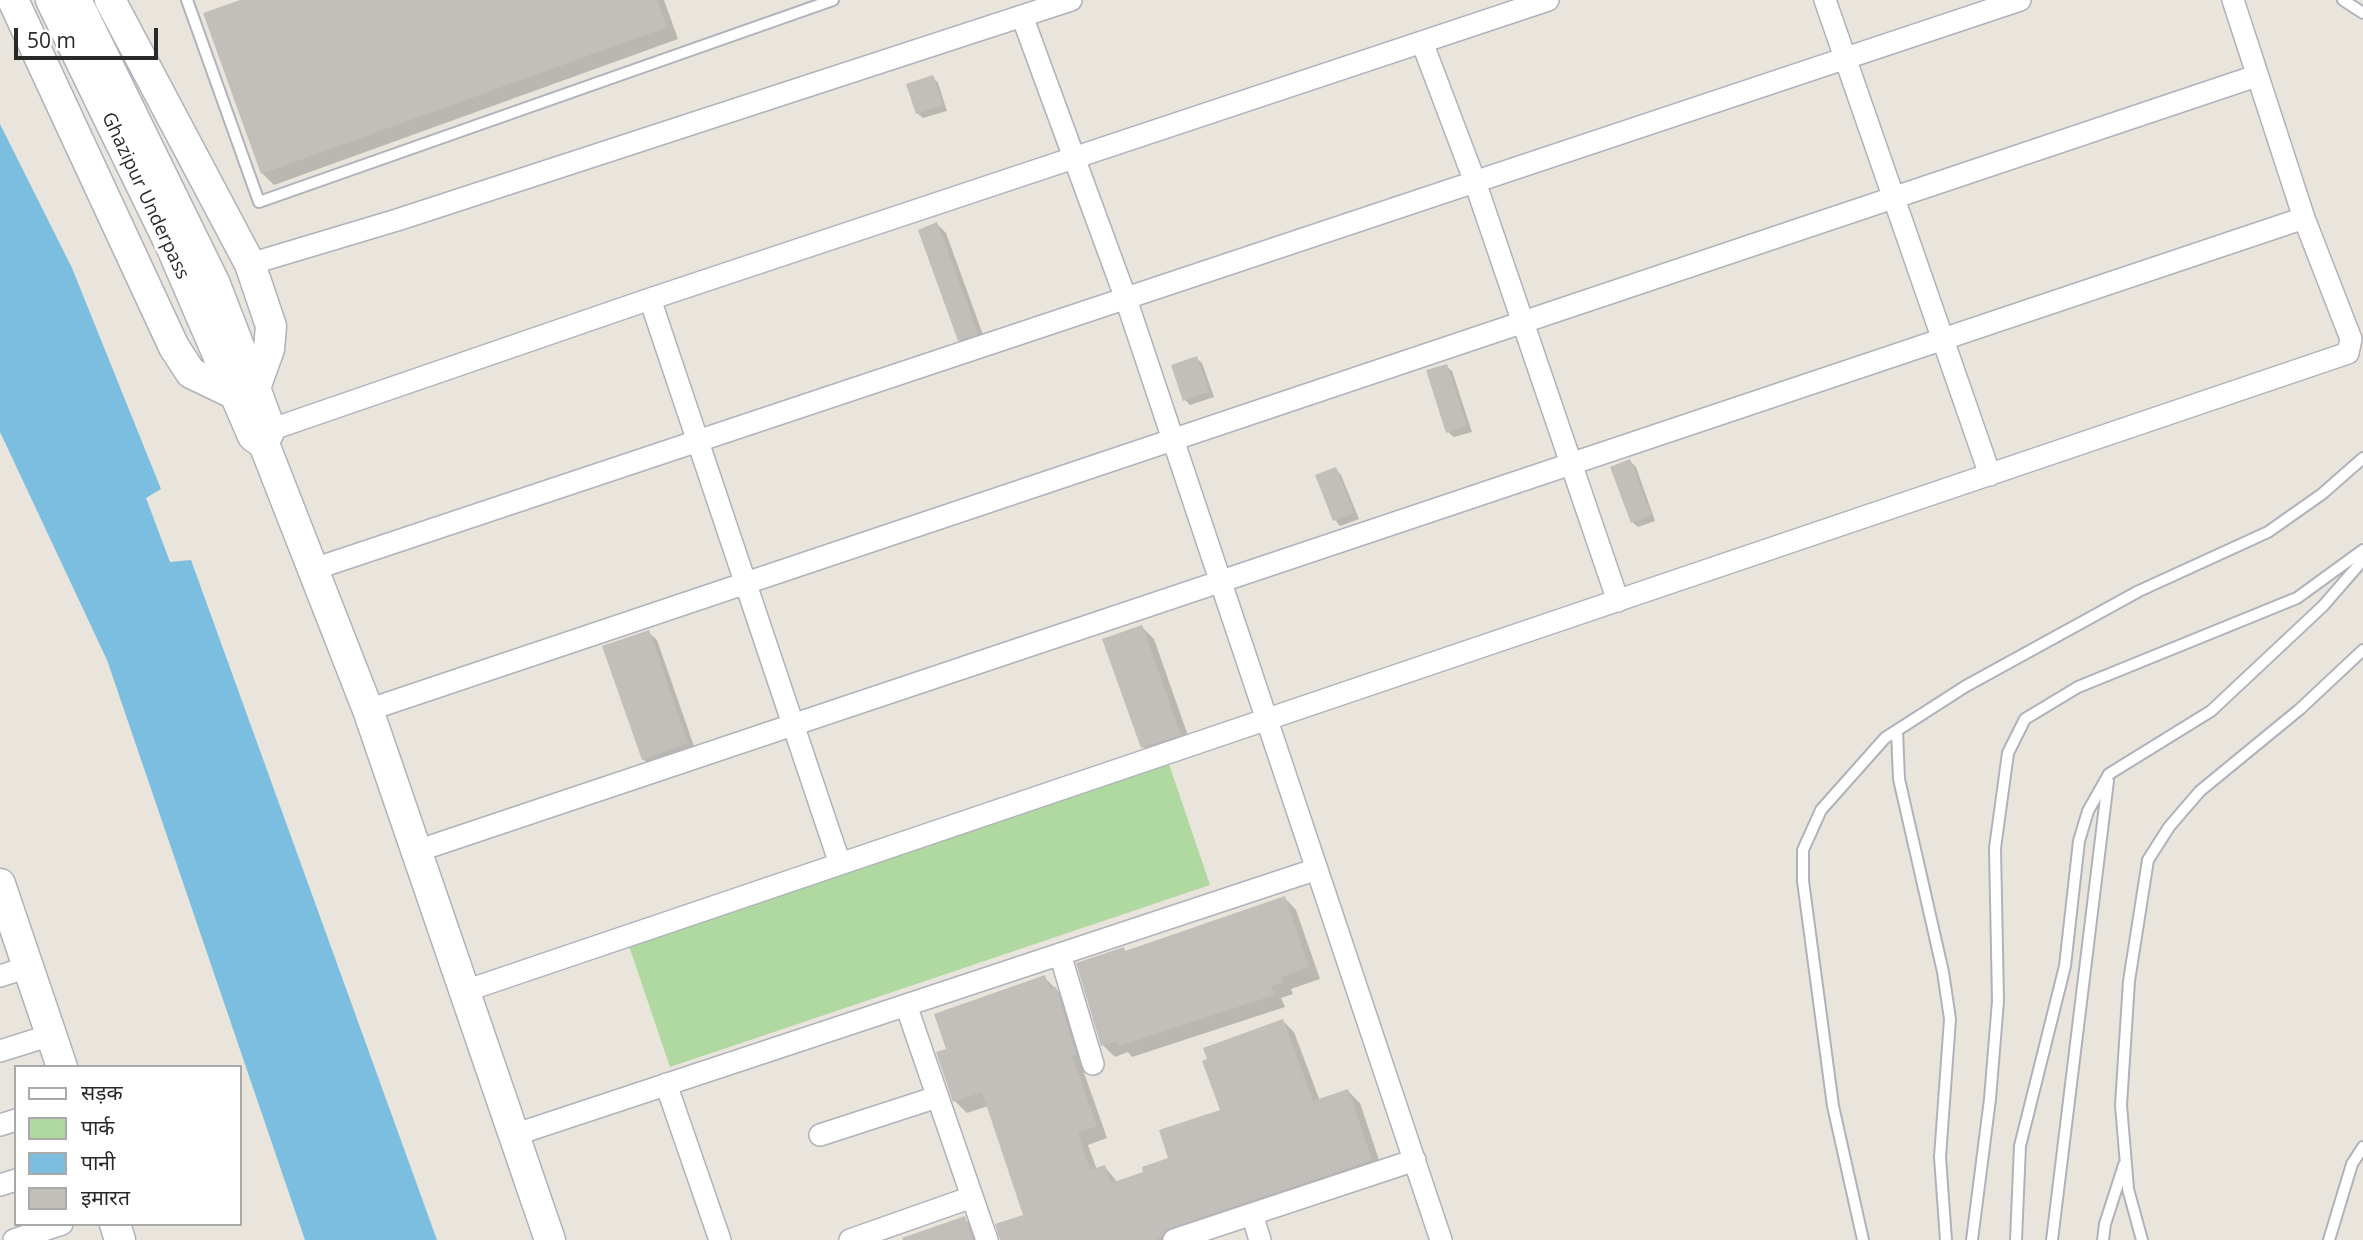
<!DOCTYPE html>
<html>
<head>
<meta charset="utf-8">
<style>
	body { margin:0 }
	#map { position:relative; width:2363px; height:1240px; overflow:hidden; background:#e9e5dd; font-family:"Open Sans","Noto Sans Devanagari",sans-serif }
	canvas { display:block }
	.legend { position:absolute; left:14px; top:1065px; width:228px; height:161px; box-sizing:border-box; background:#fff; border:2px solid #a9a9a9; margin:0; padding:9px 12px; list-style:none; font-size:21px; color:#292929 }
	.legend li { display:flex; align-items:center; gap:14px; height:35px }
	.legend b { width:35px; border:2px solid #a9a9a9 }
	.scale { position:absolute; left:14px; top:28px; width:144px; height:32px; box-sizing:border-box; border:4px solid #292929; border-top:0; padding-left:9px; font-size:21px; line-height:24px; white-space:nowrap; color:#292929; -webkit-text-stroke:5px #fff; paint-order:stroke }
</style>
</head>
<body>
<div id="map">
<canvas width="2363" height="1240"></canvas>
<ul class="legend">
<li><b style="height:9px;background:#fff"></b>सड़क</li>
<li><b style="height:19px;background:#afd9a0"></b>पार्क</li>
<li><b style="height:19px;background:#7cbedf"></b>पानी</li>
<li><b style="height:19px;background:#c2beb9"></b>इमारत</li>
</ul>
<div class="scale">50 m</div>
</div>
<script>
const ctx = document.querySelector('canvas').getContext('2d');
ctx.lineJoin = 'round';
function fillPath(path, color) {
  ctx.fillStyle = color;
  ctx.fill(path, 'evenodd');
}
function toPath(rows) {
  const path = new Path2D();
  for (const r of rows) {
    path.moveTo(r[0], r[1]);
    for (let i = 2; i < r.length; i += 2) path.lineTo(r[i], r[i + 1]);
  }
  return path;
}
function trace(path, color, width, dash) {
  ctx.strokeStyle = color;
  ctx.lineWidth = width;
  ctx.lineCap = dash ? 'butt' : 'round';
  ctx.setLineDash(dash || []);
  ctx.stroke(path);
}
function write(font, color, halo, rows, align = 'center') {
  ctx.font = font + ' "Open Sans",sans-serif';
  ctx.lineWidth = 7;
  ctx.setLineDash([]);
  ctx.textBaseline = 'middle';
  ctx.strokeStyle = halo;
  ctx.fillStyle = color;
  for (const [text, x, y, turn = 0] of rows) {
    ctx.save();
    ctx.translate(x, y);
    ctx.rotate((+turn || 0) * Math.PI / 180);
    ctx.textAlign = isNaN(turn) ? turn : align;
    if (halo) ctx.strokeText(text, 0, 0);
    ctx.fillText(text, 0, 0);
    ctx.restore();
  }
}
fillPath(toPath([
	[1169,764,1210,885,670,1067,629,946]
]), '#afd9a0');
fillPath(toPath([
	[0,124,72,268,161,489,146,498,170,562,191,560,437,1240,305,1240,107,660,0,432]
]), '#7cbedf');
fillPath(toPath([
	[245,0,664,0,678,39,274,185,262,173],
	[933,77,938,83,947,111,923,118,917,113],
	[937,224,946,233,986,343,968,348,959,340],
	[1196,358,1202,363,1214,397,1190,405,1185,400],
	[1446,366,1452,371,1472,432,1454,437,1448,432],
	[1630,461,1636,467,1655,521,1638,527,1632,522],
	[1336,469,1341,475,1359,519,1340,526,1335,520],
	[1142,627,1154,639,1192,747,1155,759,1143,747],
	[648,632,657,640,696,752,652,767,643,759],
	[1285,898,1296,910,1320,979,1291,989,1293,994,1281,998,1285,1007,1132,1057,1128,1052,1115,1057,1103,1045,1123,949,1127,953],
	[1044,977,1067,1000,1087,1066,1082,1067,1107,1138,1088,1145,1097,1170,1105,1167,1118,1183,1146,1173,1170,1160,1222,1111,1283,1021,1294,1032,1320,1101,1348,1091,1360,1103,1383,1172,1181,1240,1001,1240,1025,1216,988,1106,967,1113,955,1101,948,1050],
	[964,1218,973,1227,978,1240,913,1240]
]), '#0003');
fillPath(toPath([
	[240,0,657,0,667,27,261,174,203,13],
	[933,75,943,105,916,114,906,84],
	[937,222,978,334,958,341,918,230],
	[1197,356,1209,392,1183,401,1171,365],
	[1447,364,1467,426,1446,433,1426,370],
	[1630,459,1651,515,1631,523,1610,467],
	[1336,467,1354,513,1333,521,1315,475],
	[1142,625,1181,735,1141,748,1102,639],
	[649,630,688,743,642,760,602,646],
	[1285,896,1309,967,1281,977,1282,982,1271,986,1274,995,1119,1046,1117,1041,1101,1046,1076,963,1124,947,1125,951],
	[1045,975,1050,989,1056,987,1076,1054,1072,1056,1097,1126,1078,1133,1090,1170,1105,1165,1111,1183,1143,1172,1142,1167,1168,1158,1159,1130,1220,1110,1202,1061,1207,1059,1203,1048,1283,1019,1313,1101,1348,1089,1372,1160,1170,1228,1157,1240,1000,1240,995,1224,1023,1215,982,1092,953,1102,936,1052,946,1049,934,1014],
	[965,1216,973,1240,903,1240,902,1238]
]), '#c2beb9');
const lane = toPath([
	[187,0,259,202,833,0],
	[2343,0,2363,13],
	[1897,731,1899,779,1943,972,1950,1019,1940,1157,1946,1240],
	[1863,1240,1833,1106,1803,881,1803,850,1821,810,1885,738,1966,686,2139,591,2268,532,2322,494,2363,458],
	[1972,1240,1990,1099,1998,1001,1995,848,2008,753,2025,719,2078,687,2297,598,2363,550],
	[2016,1240,2020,1146,2065,966,2079,841,2088,811,2109,774,2211,711,2323,606,2363,560],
	[2052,1240,2108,781],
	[2103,1240,2105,1224,2124,1165],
	[2142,1240,2128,1189,2121,1105,2129,981,2148,860,2169,827,2200,791,2300,709,2363,650],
	[2329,1240,2352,1164,2363,1147]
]);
const street = toPath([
	[1825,0,1990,475],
	[1022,16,1126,299,1441,1240],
	[1422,42,1475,182,1618,601],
	[250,264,397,220,1071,0],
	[650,299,840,864],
	[258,434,650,299,1548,0],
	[311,570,2020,0],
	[368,710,2256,76],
	[417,851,2304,218],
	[1060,954,1093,1064],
	[0,976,28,967],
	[465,991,2348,353,2351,339,2304,218,2233,0],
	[906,1005,987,1240],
	[0,1051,51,1035],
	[666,1084,720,1240],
	[0,1125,16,1120],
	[514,1135,1317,869],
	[820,1135,937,1097],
	[0,1185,16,1180],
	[1252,1214,1260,1240],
	[14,1240,62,1224],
	[850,1240,972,1197],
	[1174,1240,1415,1160]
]);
const secondary = toPath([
	[13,0,174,347,191,373,235,394],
	[51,0,171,246,253,436,264,444,368,710,550,1240],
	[76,0,214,282,255,388,270,429,268,434],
	[110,0,250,264,271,326,269,349,255,388],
	[0,884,62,1067],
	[115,1224,120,1240]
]);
trace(lane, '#b0b2bb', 14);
trace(street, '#b0b2bb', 24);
trace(secondary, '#b0b2bb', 33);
trace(lane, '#fff', 10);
trace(street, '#fff', 21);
trace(secondary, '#fff', 30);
write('19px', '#292929', '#fff', [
	["Ghazipur Underpass",145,196,65]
]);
</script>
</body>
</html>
